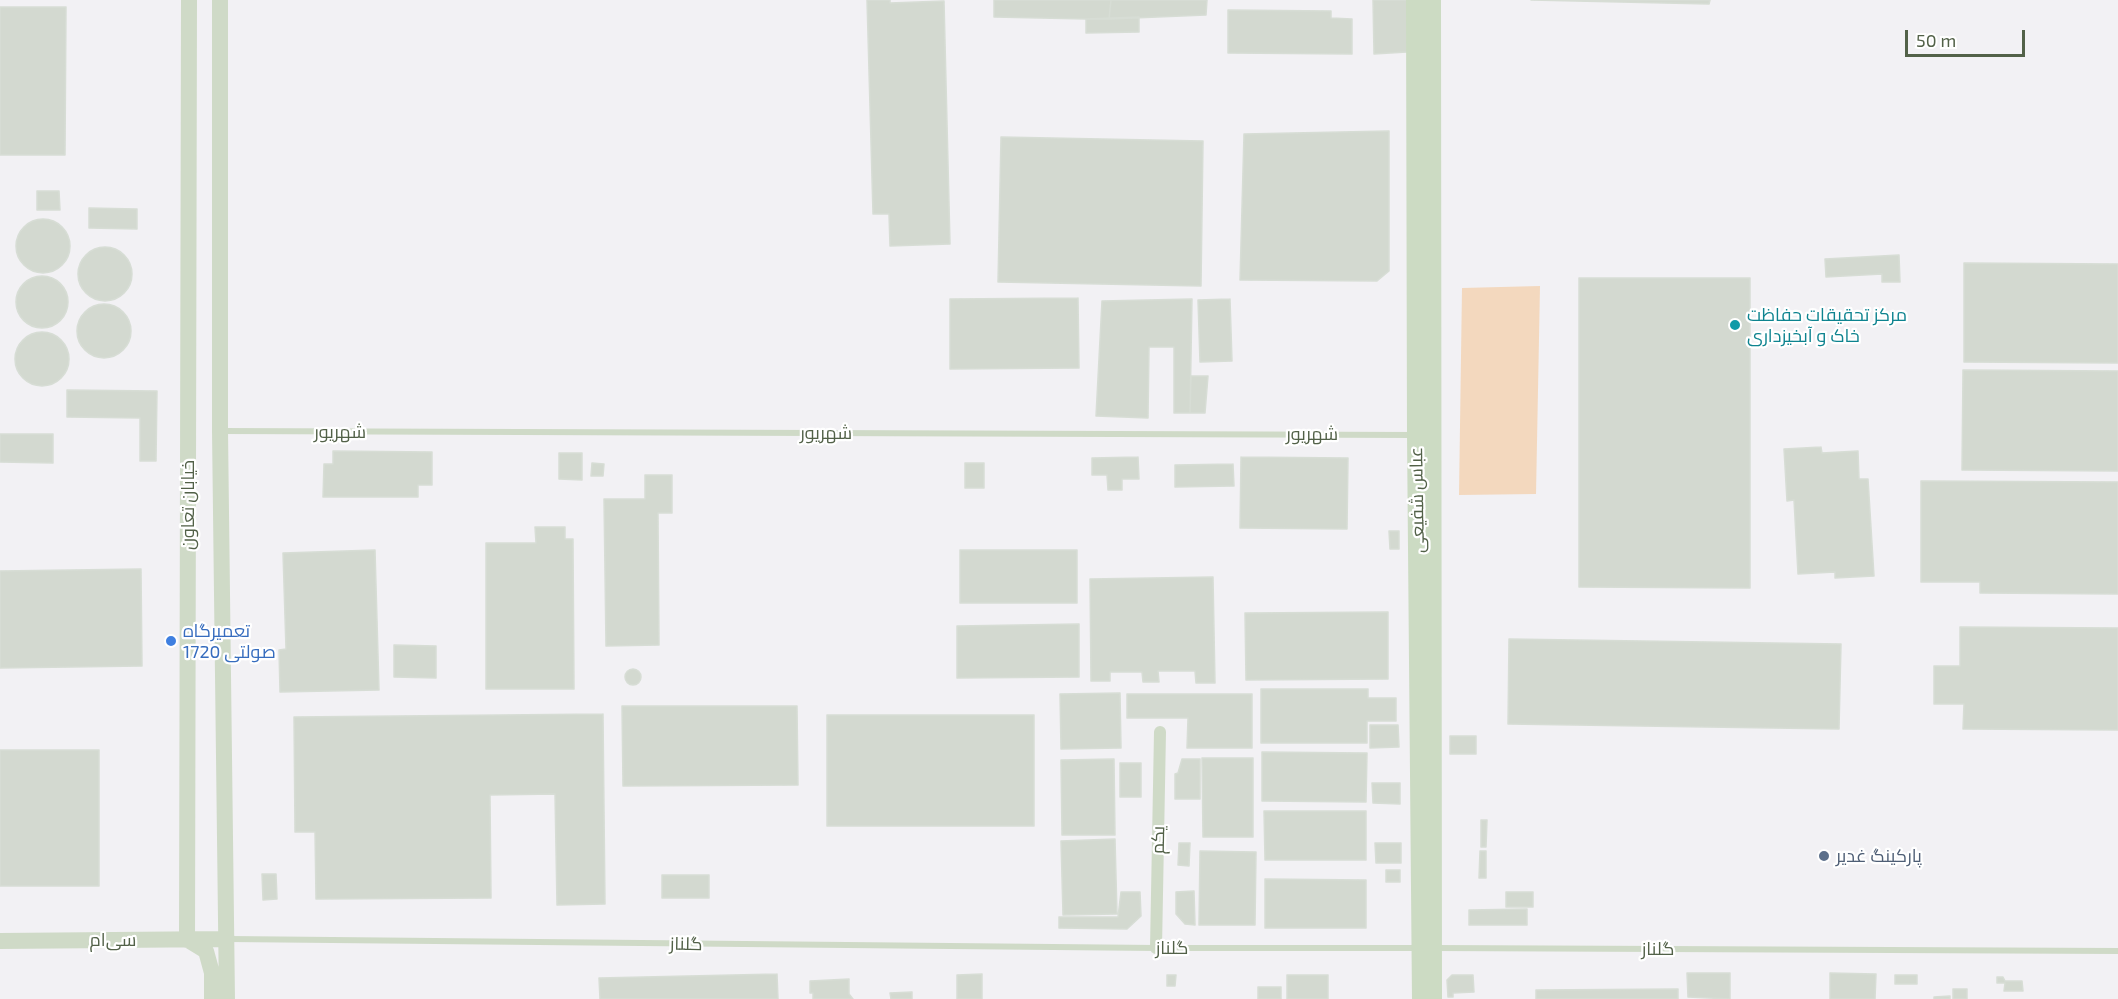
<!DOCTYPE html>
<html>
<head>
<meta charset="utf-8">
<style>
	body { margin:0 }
	#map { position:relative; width:2118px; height:999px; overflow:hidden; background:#f2f1f4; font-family:"Exo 2",sans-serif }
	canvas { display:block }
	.scale { position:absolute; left:1905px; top:30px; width:120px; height:27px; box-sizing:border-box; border:3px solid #526148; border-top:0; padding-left:8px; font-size:18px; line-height:21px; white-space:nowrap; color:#526148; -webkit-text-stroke:4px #fff; paint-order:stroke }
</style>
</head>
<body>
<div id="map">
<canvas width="2118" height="999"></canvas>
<div class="scale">50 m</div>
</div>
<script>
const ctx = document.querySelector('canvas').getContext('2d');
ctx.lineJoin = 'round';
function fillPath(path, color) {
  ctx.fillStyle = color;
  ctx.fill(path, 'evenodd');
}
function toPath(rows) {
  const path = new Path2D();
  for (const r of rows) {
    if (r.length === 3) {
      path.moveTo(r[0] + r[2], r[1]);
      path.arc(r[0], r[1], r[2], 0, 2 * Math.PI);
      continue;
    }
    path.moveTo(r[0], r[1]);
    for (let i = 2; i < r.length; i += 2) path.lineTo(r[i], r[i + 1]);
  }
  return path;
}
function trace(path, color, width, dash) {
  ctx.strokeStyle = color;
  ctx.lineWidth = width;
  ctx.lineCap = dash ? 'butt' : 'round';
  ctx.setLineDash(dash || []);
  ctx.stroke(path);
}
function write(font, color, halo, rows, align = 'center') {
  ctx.font = font + ' "Exo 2",Cairo,sans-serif';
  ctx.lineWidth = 4.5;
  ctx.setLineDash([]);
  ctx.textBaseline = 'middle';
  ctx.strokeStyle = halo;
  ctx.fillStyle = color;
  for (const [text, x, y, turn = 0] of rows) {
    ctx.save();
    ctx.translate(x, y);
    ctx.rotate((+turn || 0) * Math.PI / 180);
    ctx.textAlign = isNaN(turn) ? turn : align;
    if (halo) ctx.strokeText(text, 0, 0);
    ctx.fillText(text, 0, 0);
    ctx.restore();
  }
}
fillPath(toPath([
	[1540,286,1536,494,1459,495,1462,288]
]), '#f3d8be');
const building = toPath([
	[867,0,890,0,890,3,944,1,950,244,890,246,889,214,873,214,867,0],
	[994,0,1111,0,1109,19,1086,19,994,17,994,0],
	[1111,0,1207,0,1206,15,1109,19,1111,0],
	[1373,0,1407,0,1407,52,1374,54,1373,0],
	[1531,0,1710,0,1709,4,1531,0],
	[0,7,66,7,65,155,0,155,0,7],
	[1228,10,1331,11,1331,18,1352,19,1352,54,1228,53,1228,10],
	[1139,17,1139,32,1086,33,1086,19,1139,17],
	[1389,131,1389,271,1377,281,1240,280,1244,134,1389,131],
	[1001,137,1203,141,1201,286,998,282,1001,137],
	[37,191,59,191,60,210,37,210,37,191],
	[89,208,137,209,137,229,89,228,89,208],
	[43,246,27],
	[105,274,27],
	[1899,255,1900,282,1882,282,1882,274,1826,277,1825,259,1899,255],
	[1964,263,2118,264,2118,363,1964,362,1964,263],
	[42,302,26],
	[1579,278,1750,278,1750,588,1579,587,1579,278],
	[1078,298,1079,368,950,369,950,299,1078,298],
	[1192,299,1190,413,1174,413,1174,347,1149,347,1148,418,1096,416,1102,301,1192,299],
	[1230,299,1232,361,1200,362,1198,300,1230,299],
	[104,331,27],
	[42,359,27],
	[1963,370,2118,371,2118,471,1962,470,1963,370],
	[1191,376,1208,376,1205,413,1190,413,1191,376],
	[67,390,157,391,156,461,140,461,140,418,67,417,67,390],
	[0,434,53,434,53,463,0,462,0,434],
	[1821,447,1822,453,1858,451,1859,479,1868,479,1874,576,1835,578,1835,572,1798,574,1794,500,1787,501,1784,449,1821,447],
	[333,451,432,452,432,485,418,485,418,497,323,497,324,464,333,464,333,451],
	[559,453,582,453,582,480,559,479,559,453],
	[1138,457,1139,479,1122,479,1122,490,1108,490,1107,475,1092,475,1092,458,1138,457],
	[1241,457,1348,458,1347,529,1240,528,1241,457],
	[592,463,604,464,603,476,591,476,592,463],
	[965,463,984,463,984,488,965,488,965,463],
	[1233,464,1234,486,1175,487,1175,465,1233,464],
	[645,475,672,475,672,513,658,513,659,645,606,646,604,499,645,499,645,475],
	[1921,481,2118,482,2118,594,1980,593,1980,582,1921,582,1921,481],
	[535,527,565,527,565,539,573,539,574,689,486,689,486,543,536,543,535,527],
	[1389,531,1399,531,1399,549,1390,549,1389,531],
	[375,550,379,690,280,692,279,650,286,649,283,553,375,550],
	[960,550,1077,550,1077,603,960,603,960,550],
	[141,569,142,666,0,668,0,571,141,569],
	[1213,577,1215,683,1196,683,1195,671,1158,671,1159,682,1143,682,1142,672,1110,672,1110,681,1091,681,1090,579,1213,577],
	[1388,612,1388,679,1246,680,1245,613,1388,612],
	[1079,624,1079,677,957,678,957,626,1079,624],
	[1960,627,2118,628,2118,730,1963,729,1964,704,1934,704,1934,666,1960,666,1960,627],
	[1509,639,1841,644,1839,729,1508,724,1509,639],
	[394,645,436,646,436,678,394,677,394,645],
	[633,677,8],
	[1261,689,1368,689,1368,698,1396,698,1396,721,1367,721,1367,743,1261,743,1261,689],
	[1120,693,1121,748,1061,749,1060,694,1120,693],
	[1127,694,1252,694,1252,748,1187,748,1188,718,1127,718,1127,694],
	[622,706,797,706,798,785,623,786,622,706],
	[603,714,605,904,557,905,555,794,490,795,491,898,316,899,315,832,295,832,294,717,603,714],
	[827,715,1034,715,1034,826,827,826,827,715],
	[1370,725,1398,725,1399,747,1370,748,1370,725],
	[1450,736,1476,736,1476,754,1450,754,1450,736],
	[0,750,99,750,99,886,0,886,0,750],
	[1262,752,1367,753,1366,802,1262,801,1262,752],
	[1202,758,1253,758,1253,837,1203,837,1202,758],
	[1114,759,1115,835,1062,835,1061,760,1114,759],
	[1182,759,1200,759,1200,799,1175,799,1175,774,1178,773,1182,759],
	[1120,763,1141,763,1141,797,1120,797,1120,763],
	[1372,783,1400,783,1400,804,1373,803,1372,783],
	[1264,811,1366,811,1366,860,1265,860,1264,811],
	[1481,820,1487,820,1486,847,1481,847,1481,820],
	[1115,839,1117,914,1063,915,1061,841,1115,839],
	[1179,843,1190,843,1189,866,1178,865,1179,843],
	[1375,843,1401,843,1401,863,1376,863,1375,843],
	[1200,851,1256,852,1255,925,1199,925,1200,851],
	[1480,851,1486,851,1486,878,1479,878,1480,851],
	[1386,870,1400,870,1400,882,1386,882,1386,870],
	[262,874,276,874,277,899,263,900,262,874],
	[662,875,709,875,709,898,662,898,662,875],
	[1265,879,1366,880,1366,928,1265,928,1265,879],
	[1194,891,1195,925,1185,924,1176,914,1176,892,1194,891],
	[1121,892,1140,892,1141,916,1127,929,1059,928,1059,917,1118,917,1121,892],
	[1506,892,1533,892,1533,907,1506,907,1506,892],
	[1527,909,1527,925,1469,925,1469,910,1527,909],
	[1687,973,1730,973,1730,999,1688,997,1687,973],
	[1830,973,1876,974,1875,999,1830,999,1830,973],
	[777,974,778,999,600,999,599,978,777,974],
	[982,974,982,999,957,999,957,975,982,974],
	[1167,975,1176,975,1175,986,1167,986,1167,975],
	[1287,975,1328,975,1328,999,1287,999,1287,975],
	[1452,975,1473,975,1474,992,1453,993,1453,997,1448,997,1447,980,1452,975],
	[1895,975,1917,975,1917,984,1895,984,1895,975],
	[1997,977,2003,977,2005,981,2022,981,2023,991,2004,991,2005,983,1997,983,1997,977],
	[849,979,849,994,853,999,813,999,813,993,810,993,810,981,849,979],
	[1258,987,1281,987,1281,999,1258,999,1258,987],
	[1678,989,1678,999,1536,999,1536,990,1678,989],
	[1953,989,1967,989,1967,999,1953,999,1953,989],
	[912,992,912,999,891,999,890,993,912,992],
	[1950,996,1950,999,1934,999,1934,997,1950,996]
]);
fillPath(building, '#d3d9d0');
trace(building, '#d7ddd5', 1.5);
trace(toPath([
	[221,431,1414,435],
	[229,939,1156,948,1418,948],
	[1435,948,2118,951]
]), '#cfdac7', 6);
trace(toPath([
	[1156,948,1160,732]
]), '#cfdac7', 12);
trace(toPath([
	[220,0,220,431,227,999],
	[187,940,189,0],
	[188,940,206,951,212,973,212,999],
	[0,941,227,939]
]), '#cfdac7', 16);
trace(toPath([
	[1415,0,1416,435,1421,999],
	[1432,0,1433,999]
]), '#ccdbc3', 18);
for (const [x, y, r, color] of [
	[1735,325,6,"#0f9aa8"],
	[171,641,6,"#3f7fe0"],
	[1824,856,6,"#5c6f8a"]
]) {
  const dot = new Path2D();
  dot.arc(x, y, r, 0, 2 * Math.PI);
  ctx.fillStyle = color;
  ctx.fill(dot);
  trace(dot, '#fff', 2);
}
write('18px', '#0d838f', '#fff', [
	["مرکز تحقیقات حفاظت",1747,315],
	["خاک و آبخیزداری",1747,336]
], 'left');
write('18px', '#526148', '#fff', [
	["شهریور",340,432],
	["شهریور",826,433],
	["شهریور",1312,434],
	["عباس شفیعی",1417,500,-91],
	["خیابان تعاون",188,505,-90],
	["یکم",1158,840,-89],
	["سی‌ام",113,940],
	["گلناز",686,944,1],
	["گلناز",1172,948],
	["گلناز",1658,949]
]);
write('18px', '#366cbe', '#fff', [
	["تعمیرگاه",183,631],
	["1720 صولتی",183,652]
], 'left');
write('18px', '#4e5e75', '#fff', [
	["پارکینگ غدیر",1836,856]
], 'left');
</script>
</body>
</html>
